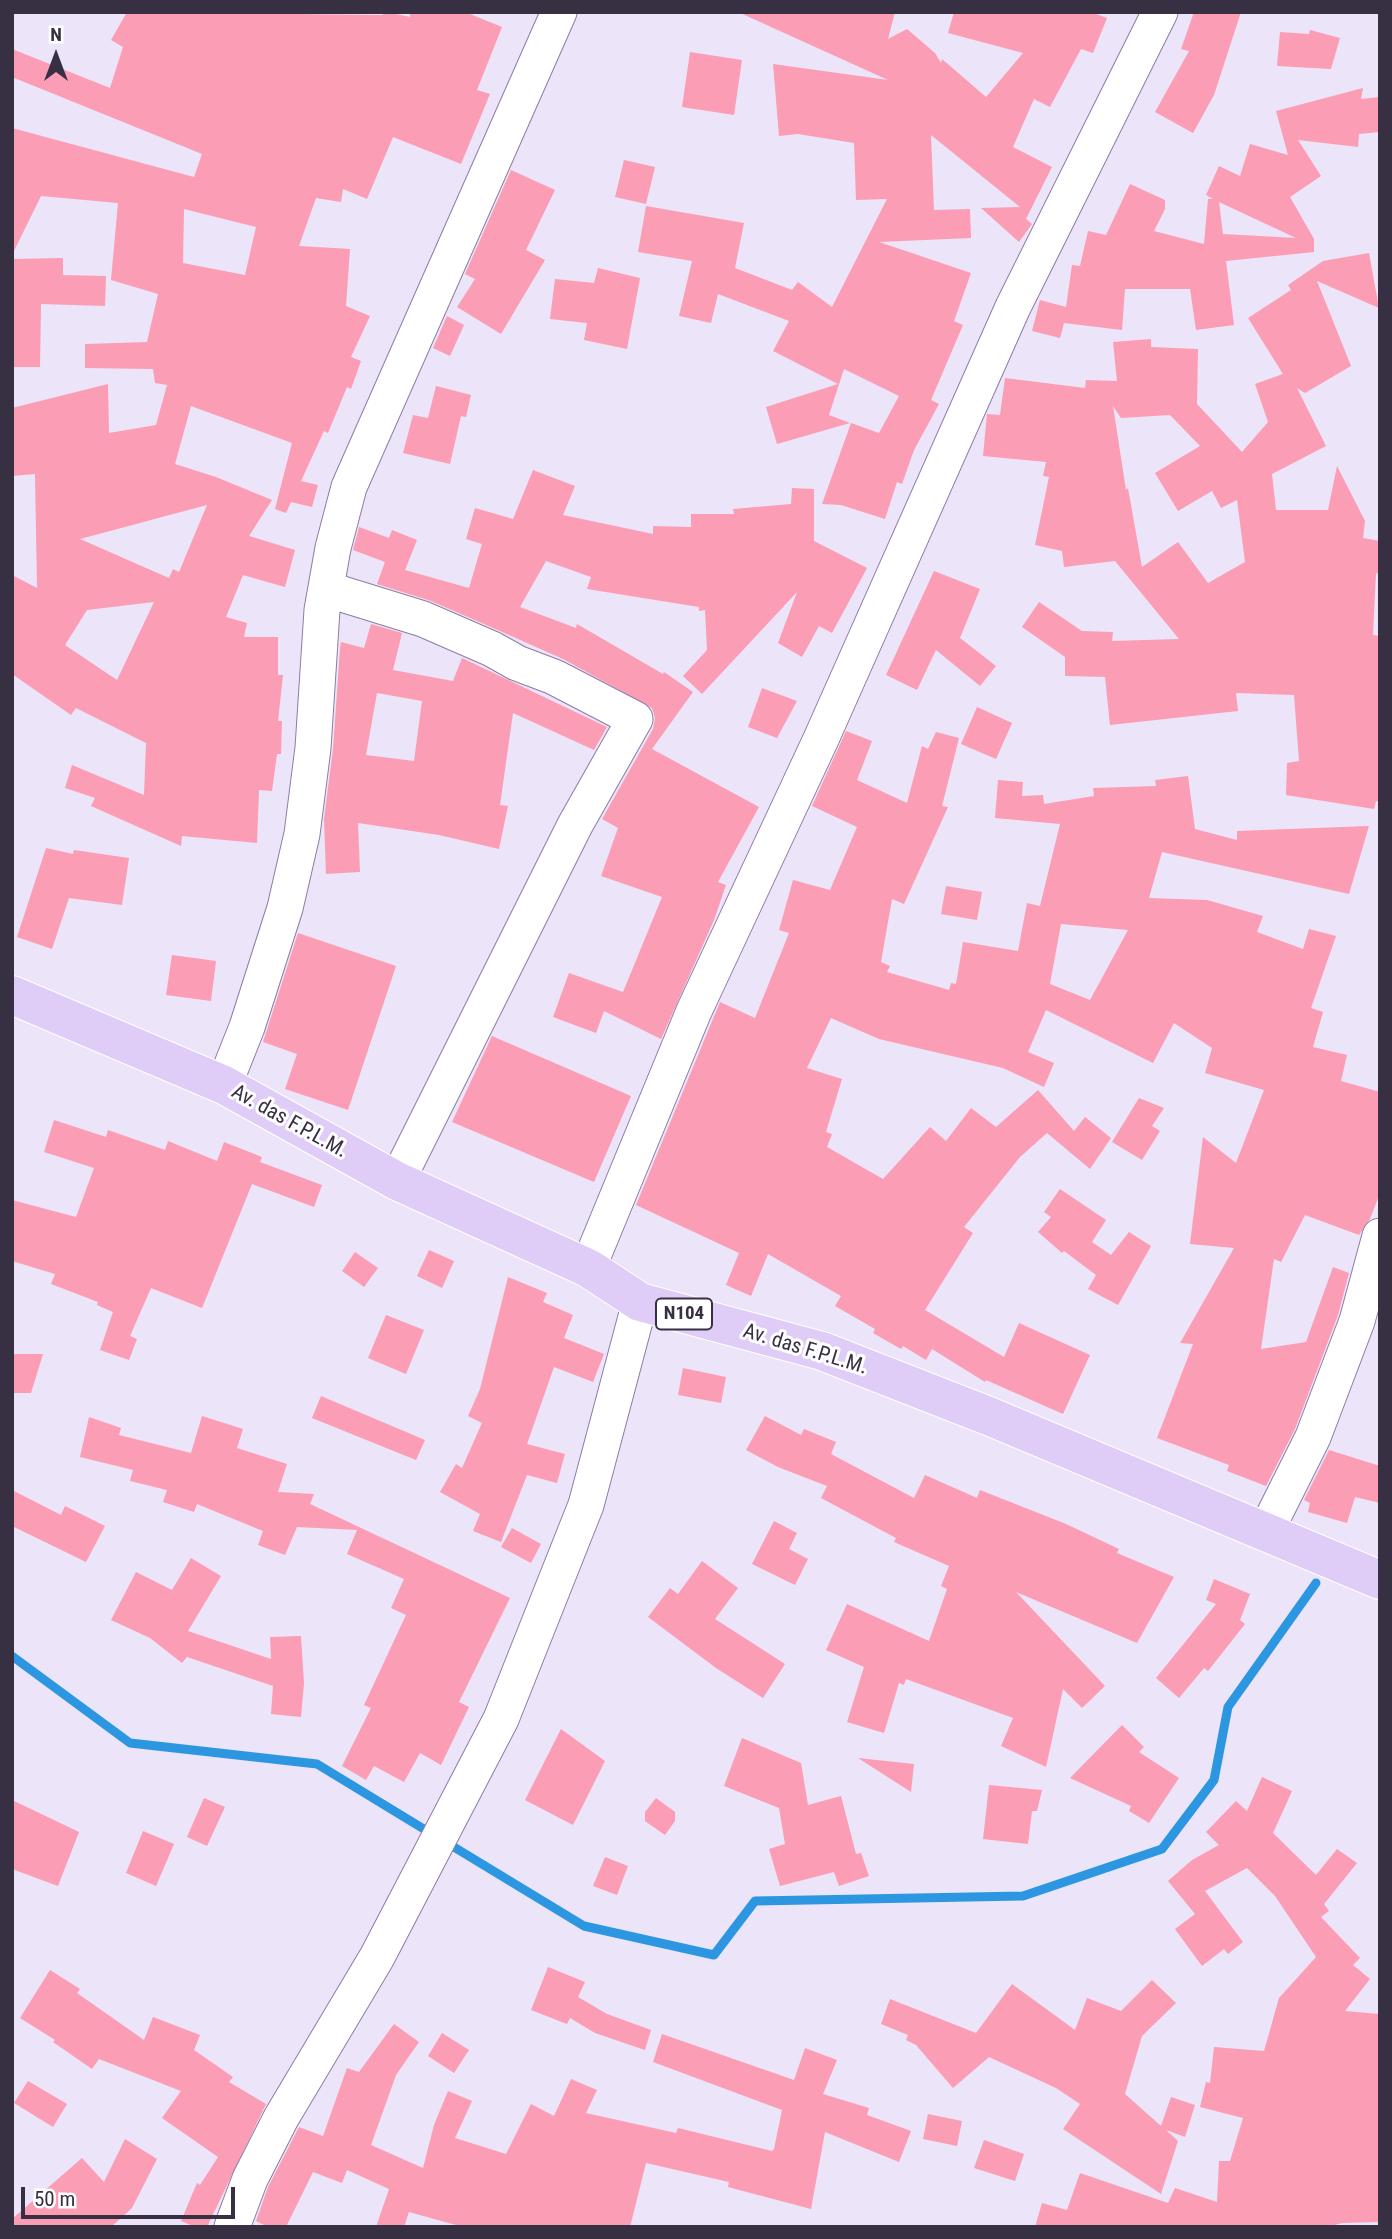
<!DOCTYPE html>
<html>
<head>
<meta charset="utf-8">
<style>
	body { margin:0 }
	#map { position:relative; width:1392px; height:2239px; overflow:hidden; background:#ece4f8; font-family:"Roboto Condensed",sans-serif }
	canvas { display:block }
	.frame { position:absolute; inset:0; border:14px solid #372f42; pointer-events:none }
	.north { position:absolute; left:21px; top:21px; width:70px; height:70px; -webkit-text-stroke:5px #fff; paint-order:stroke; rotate:0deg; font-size:19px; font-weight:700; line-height:28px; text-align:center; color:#372f42 }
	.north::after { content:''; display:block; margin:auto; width:24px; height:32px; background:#372f42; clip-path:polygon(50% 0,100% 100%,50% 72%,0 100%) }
	.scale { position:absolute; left:21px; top:2187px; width:214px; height:32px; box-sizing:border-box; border:4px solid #372f42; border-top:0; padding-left:9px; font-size:21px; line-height:24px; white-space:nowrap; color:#372f42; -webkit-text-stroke:5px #fff; paint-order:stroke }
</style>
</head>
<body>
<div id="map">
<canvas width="1392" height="2239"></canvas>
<div class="frame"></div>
<div class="north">N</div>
<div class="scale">50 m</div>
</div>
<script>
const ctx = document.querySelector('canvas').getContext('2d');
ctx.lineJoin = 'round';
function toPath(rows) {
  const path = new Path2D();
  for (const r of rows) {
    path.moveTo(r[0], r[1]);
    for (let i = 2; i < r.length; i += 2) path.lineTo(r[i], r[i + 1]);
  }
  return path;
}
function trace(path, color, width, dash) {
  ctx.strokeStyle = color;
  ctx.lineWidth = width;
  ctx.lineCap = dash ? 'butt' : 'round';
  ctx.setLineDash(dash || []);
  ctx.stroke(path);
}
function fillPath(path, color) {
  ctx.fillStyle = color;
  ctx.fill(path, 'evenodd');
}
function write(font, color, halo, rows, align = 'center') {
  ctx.font = font + ' "Roboto Condensed",sans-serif';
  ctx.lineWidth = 6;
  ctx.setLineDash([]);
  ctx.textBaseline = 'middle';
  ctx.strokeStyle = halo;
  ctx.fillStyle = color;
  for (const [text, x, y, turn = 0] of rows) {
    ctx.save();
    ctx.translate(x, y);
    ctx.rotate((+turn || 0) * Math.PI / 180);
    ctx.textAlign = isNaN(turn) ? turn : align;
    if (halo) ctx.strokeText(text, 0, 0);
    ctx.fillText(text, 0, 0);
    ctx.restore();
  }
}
trace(toPath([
	[12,1656,130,1743,317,1764,432,1834],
	[444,1841,584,1926,714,1955,755,1901,1023,1896,1162,1849,1214,1780,1228,1707,1316,1583]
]), '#2c97e0', 9);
fillPath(toPath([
	[127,12,382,15,387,12,410,17,410,12,465,12,502,27,477,90,490,94,461,164,393,137,367,199,343,189,341,202,316,198,299,246,350,249,346,306,370,316,351,357,361,361,351,389,347,387,328,433,324,431,301,481,318,485,312,507,291,502,286,513,275,509,292,443,191,406,175,464,216,477,272,500,249,536,295,550,285,587,243,575,226,617,247,623,244,637,278,637,278,675,283,675,278,721,282,721,281,754,277,754,272,791,259,790,257,843,182,836,181,846,91,806,95,798,65,788,72,765,144,795,146,743,76,708,71,715,12,674,12,575,37,588,35,474,12,476,12,408,108,384,109,433,156,425,167,385,155,383,153,369,85,368,85,344,147,342,158,294,111,280,118,203,41,196,12,255,12,128,194,177,202,154,12,77,12,49,110,88,123,47,111,40],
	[184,209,256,227,245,275,183,263],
	[207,505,179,572,173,569,169,578,80,539],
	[154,602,117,680,65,645,87,610],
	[738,12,895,12,888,39,907,29,935,53,941,63,942,59,986,97,1023,53,948,33,954,12,1091,12,1107,18,1093,53,1081,49,1050,107,1034,99,1013,147,1052,167,1026,219,1032,224,1019,242,981,208,1020,207,931,135,934,210,970,209,971,238,879,242,971,273,954,321,963,325,931,400,939,404,914,450,902,484,897,482,885,519,841,505,822,504,851,423,879,433,899,396,844,369,829,415,850,423,777,444,766,407,838,384,773,351,789,321,718,294,711,323,679,316,692,261,638,252,646,206,744,223,735,268,792,290,798,282,832,307,887,199,856,200,854,143,798,134,779,136,773,64,888,80],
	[1194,12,1241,12,1214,95,1193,133,1155,112,1189,51,1181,49],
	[1310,30,1340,38,1331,69,1277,66,1280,32,1309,34],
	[690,52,742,60,734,115,682,107],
	[1363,88,1361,99,1380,97,1380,132,1359,134,1358,147,1298,140,1321,176,1290,197,1314,239,1314,252,1226,261,1234,325,1196,330,1190,289,1125,289,1122,330,1064,323,1060,338,1032,331,1040,300,1066,307,1072,265,1080,266,1088,231,1106,235,1130,184,1165,200,1165,209,1154,231,1204,244,1208,199,1213,199,1206,195,1219,166,1240,176,1250,144,1288,155,1276,111],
	[1219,202,1296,238,1223,234],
	[624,160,655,167,646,204,615,197],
	[511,170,555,190,526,250,545,260,501,334,457,307,475,279,465,274],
	[1369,253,1379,308,1317,281,1351,366,1305,393,1297,388,1326,446,1272,474,1276,510,1328,510,1337,466,1365,521,1363,538,1380,541,1380,574,1376,573,1373,635,1380,636,1380,802,1376,801,1374,809,1286,795,1287,763,1299,761,1294,695,1236,693,1238,711,1110,725,1105,677,1065,676,1065,657,1022,627,1039,602,1082,631,1113,632,1112,641,1179,639,1115,561,1064,567,1062,551,1035,545,1049,477,1043,476,1046,462,983,456,987,414,1000,415,1005,378,1085,388,1086,380,1117,381,1113,342,1151,339,1151,347,1198,349,1197,404,1242,452,1268,422,1255,384,1283,374,1248,318,1291,290,1288,285,1323,261],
	[1113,406,1121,418,1170,415,1200,446,1155,473,1178,511,1212,491,1221,508,1237,500,1245,562,1208,583,1178,542,1142,567,1128,488,1126,490],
	[63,258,63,275,106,276,105,306,41,304,40,367,12,367,12,259],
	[598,268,640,278,627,349,584,340,587,323,550,319,555,279,594,283],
	[447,316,464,325,450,356,433,348],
	[436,386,471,395,466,417,461,416,450,464,403,453,413,415,428,418],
	[533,470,575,486,563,515,653,534,653,526,691,527,691,514,734,514,733,509,791,504,792,488,814,489,814,541,867,568,832,633,819,626,802,657,778,643,797,592,702,694,683,676,707,650,705,610,699,611,699,607,587,589,591,577,546,561,520,607,576,628,577,624,663,674,664,672,693,692,652,749,759,807,718,882,726,885,714,920,661,1039,604,1011,596,1033,553,1017,569,973,623,992,662,897,601,876,618,828,602,819,653,729,655,718,652,708,563,659,500,631,431,601,377,584,385,562,353,550,359,527,389,538,392,530,417,540,405,570,469,588,482,544,466,539,475,508,513,519],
	[934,571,980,589,960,638,996,666,980,686,936,650,917,690,886,675],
	[371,624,402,633,393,670,453,681,462,658,607,727,594,750,513,713,500,805,508,806,499,849,439,835,358,823,360,872,326,874,324,819,333,749,340,648,341,642,364,648],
	[377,693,422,701,414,761,366,755],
	[762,688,797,701,777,738,748,727],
	[977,707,1012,723,996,759,961,744],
	[846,731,872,741,857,780,907,803,922,746,928,749,936,732,959,738,942,806,948,807,904,904,892,899,881,962,890,966,887,972,949,990,951,983,956,984,963,942,1018,951,1027,903,1040,906,1060,824,995,818,998,780,1023,782,1022,796,1043,795,1044,804,1094,796,1093,788,1156,786,1155,780,1188,776,1195,829,1237,840,1237,831,1369,826,1349,894,1162,852,1149,898,1207,900,1263,916,1257,932,1303,949,1309,929,1336,936,1311,1008,1323,1012,1313,1047,1347,1055,1341,1081,1380,1092,1380,1193,1370,1219,1359,1235,1305,1215,1281,1262,1274,1259,1261,1349,1306,1342,1333,1267,1349,1273,1338,1315,1295,1429,1266,1486,1227,1471,1229,1465,1157,1438,1193,1344,1180,1343,1234,1248,1190,1244,1203,1137,1236,1163,1264,1090,1205,1073,1212,1048,1174,1023,1153,1063,1046,1010,1028,1052,1054,1063,1044,1087,1003,1068,879,1039,831,1018,807,1068,842,1079,826,1132,832,1134,827,1147,883,1179,930,1127,946,1141,971,1108,996,1127,1038,1090,1074,1131,1085,1117,1111,1138,1090,1169,1047,1133,1020,1157,964,1227,973,1233,925,1310,1004,1357,1019,1323,1090,1355,1063,1414,986,1380,985,1382,932,1349,926,1360,903,1346,901,1349,873,1333,875,1329,835,1306,841,1296,768,1254,751,1296,726,1285,739,1253,636,1205,720,1002,755,1018,789,933,779,930,793,880,830,890,857,827,812,806],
	[1061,924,1128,930,1090,1000,1050,984],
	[46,848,73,854,74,850,129,858,122,905,69,898,52,949,17,937],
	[946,886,982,892,977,920,941,914],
	[298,933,396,966,348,1110,285,1089,297,1054,263,1042],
	[172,955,216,961,211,1001,166,995],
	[492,1036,631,1096,594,1182,452,1122],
	[1139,1098,1164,1108,1152,1126,1160,1131,1142,1160,1112,1142],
	[54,1120,106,1137,108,1130,165,1150,168,1141,217,1161,224,1142,262,1157,260,1162,322,1185,314,1207,252,1184,202,1308,151,1288,130,1336,137,1339,129,1360,100,1350,113,1312,97,1305,98,1302,51,1284,55,1274,12,1261,12,1200,76,1217,94,1168,44,1152],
	[1060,1189,1106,1220,1092,1242,1111,1255,1129,1232,1151,1246,1118,1305,1088,1289,1096,1275,1064,1251,1062,1253,1038,1232,1051,1217,1044,1212],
	[429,1250,454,1261,442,1288,417,1276],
	[355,1252,378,1268,364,1287,342,1271],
	[508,1277,547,1293,543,1302,573,1315,564,1338,604,1354,593,1382,554,1367,527,1444,565,1454,557,1483,527,1475,501,1542,473,1531,480,1514,440,1492,456,1464,462,1468,482,1423,468,1416,480,1389],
	[386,1315,424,1330,406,1374,368,1358],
	[12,1354,43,1354,31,1393,12,1393],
	[683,1368,726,1377,721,1403,678,1395],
	[321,1396,425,1440,416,1460,312,1418],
	[202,1416,243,1429,237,1448,287,1464,278,1492,314,1494,310,1504,510,1598,459,1702,469,1707,441,1765,420,1753,404,1782,374,1766,366,1780,342,1766,371,1708,364,1705,406,1615,391,1608,404,1579,347,1554,357,1530,297,1527,285,1555,258,1545,263,1531,197,1504,194,1512,163,1502,167,1490,130,1481,133,1470,80,1457,89,1417,121,1428,119,1435,191,1453],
	[765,1416,801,1435,804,1429,836,1442,831,1454,914,1498,925,1475,977,1498,980,1490,1066,1524,1119,1549,1117,1553,1174,1577,1137,1643,1016,1592,1105,1686,1082,1708,1063,1689,1046,1767,1001,1746,1013,1718,906,1679,904,1685,899,1683,884,1733,847,1722,864,1667,826,1650,847,1604,929,1641,947,1589,941,1586,949,1566,894,1542,896,1538,821,1498,827,1486,778,1467,746,1450],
	[1329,1450,1380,1466,1380,1503,1355,1497,1347,1523,1308,1512,1310,1503,1304,1500],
	[12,1490,61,1515,65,1506,105,1526,86,1562,12,1526],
	[774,1521,797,1533,789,1549,808,1559,795,1585,752,1564],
	[512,1528,541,1544,531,1563,501,1547],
	[191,1558,221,1576,188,1631,271,1659,270,1637,301,1636,304,1683,301,1717,271,1714,273,1686,187,1657,182,1663,150,1638,111,1620,136,1572,172,1590],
	[702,1561,738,1588,715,1619,785,1664,763,1698,716,1668,648,1617,670,1588,678,1594],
	[1214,1579,1250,1594,1240,1620,1245,1624,1208,1671,1204,1668,1179,1698,1156,1678,1216,1604,1206,1600],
	[1122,1725,1144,1747,1139,1752,1179,1778,1149,1823,1129,1811,1131,1806,1070,1778],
	[561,1729,605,1761,573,1825,525,1800],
	[742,1738,801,1763,808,1805,841,1796,856,1854,861,1853,869,1876,839,1886,834,1872,780,1886,769,1849,785,1844,779,1808,724,1786],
	[858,1758,914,1764,911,1792],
	[1262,1777,1292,1791,1273,1833,1316,1875,1337,1849,1357,1863,1324,1904,1329,1911,1321,1917,1360,1958,1353,1965,1370,1979,1345,2011,1380,2014,1380,2222,1342,2223,1328,2227,1035,2227,1042,2203,1067,2210,1080,2173,1168,2203,1175,2188,1217,2202,1219,2161,1230,2161,1243,2118,1200,2107,1206,2082,1210,2083,1214,2047,1264,2051,1279,1998,1316,1957,1275,1896,1247,1868,1205,1891,1243,1942,1228,1954,1224,1949,1202,1966,1175,1929,1195,1914,1168,1881,1192,1860,1219,1845,1206,1832,1236,1801,1247,1811],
	[989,1785,1042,1790,1037,1811,1032,1811,1028,1844,983,1839],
	[204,1798,225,1807,207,1846,187,1837],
	[656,1798,675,1812,675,1821,665,1835,645,1821,645,1812],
	[12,1800,79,1832,58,1886,12,1869],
	[143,1831,174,1844,156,1886,126,1873],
	[605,1857,628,1866,617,1895,593,1886],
	[548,1967,585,1982,578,1997,607,2014,651,2030,645,2050,595,2033,570,2018,567,2024,531,2010],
	[50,1970,80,1989,77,1993,144,2040,153,2017,200,2035,194,2050,233,2077,229,2082,266,2104,207,2227,195,2227,181,2221,197,2183,200,2185,218,2157,162,2118,181,2091,99,2059,92,2069,53,2042,55,2040,20,2018],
	[1152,1980,1176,2003,1142,2036,1125,2094,1161,2126,1171,2097,1195,2105,1185,2137,1166,2130,1178,2141,1161,2194,1063,2129,1080,2104,1056,2088,989,2057,953,2088,916,2045,906,2040,908,2035,881,2024,890,1999,976,2033,1012,1984,1075,2030,1087,1998,1121,2011],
	[394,2024,419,2042,396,2075,371,2145,423,2168,434,2125,448,2091,472,2101,455,2138,506,2154,531,2104,554,2116,571,2079,597,2090,586,2113,676,2133,678,2128,772,2151,774,2149,782,2110,653,2062,662,2034,794,2080,805,2048,837,2060,823,2094,869,2108,867,2115,911,2131,899,2162,825,2132,811,2209,728,2187,729,2182,646,2163,630,2227,463,2227,409,2212,404,2227,376,2227,389,2189,347,2170,342,2183,313,2172,286,2227,268,2227,256,2221,268,2187,299,2127,323,2136,347,2068,359,2072],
	[442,2033,469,2050,454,2073,428,2056],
	[28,2081,67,2104,53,2127,14,2103],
	[928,2114,962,2121,957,2146,923,2139],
	[125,2139,157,2159,132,2208,111,2227,12,2227,12,2219,82,2158,104,2182],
	[984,2140,1024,2154,1015,2181,974,2168]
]), '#fb9db5');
const minor = toPath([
	[326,589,423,619,492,649,517,663,554,677,635,719,575,825,397,1181],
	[224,1085,247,1027,285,908,302,834,313,748,322,610,333,548,349,487,559,12],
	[588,1268,694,1011,821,739,1013,307,1160,12],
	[1265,1533,1313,1437,1357,1321,1380,1236],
	[232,2227,250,2179,281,2118,377,1957,501,1719,586,1505,640,1302]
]);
const major = toPath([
	[12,995,224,1085,397,1181,588,1268,640,1302,822,1351,991,1417,1380,1580]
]);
trace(minor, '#8e7ba7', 37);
trace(major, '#fff', 40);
trace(minor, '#fff', 35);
trace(major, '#dfcdf8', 38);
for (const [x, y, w] of [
	[684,1314,56]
]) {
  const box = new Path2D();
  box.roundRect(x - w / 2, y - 15.5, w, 31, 5);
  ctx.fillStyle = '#fff';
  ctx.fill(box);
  trace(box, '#372f42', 2);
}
write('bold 19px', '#372f42', null, [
	["N104",684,1314]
]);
write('21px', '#372f42', '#fff', [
	["Av. das F.P.L.M.",289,1122,29],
	["Av. das F.P.L.M.",805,1350,17]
]);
</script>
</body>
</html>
